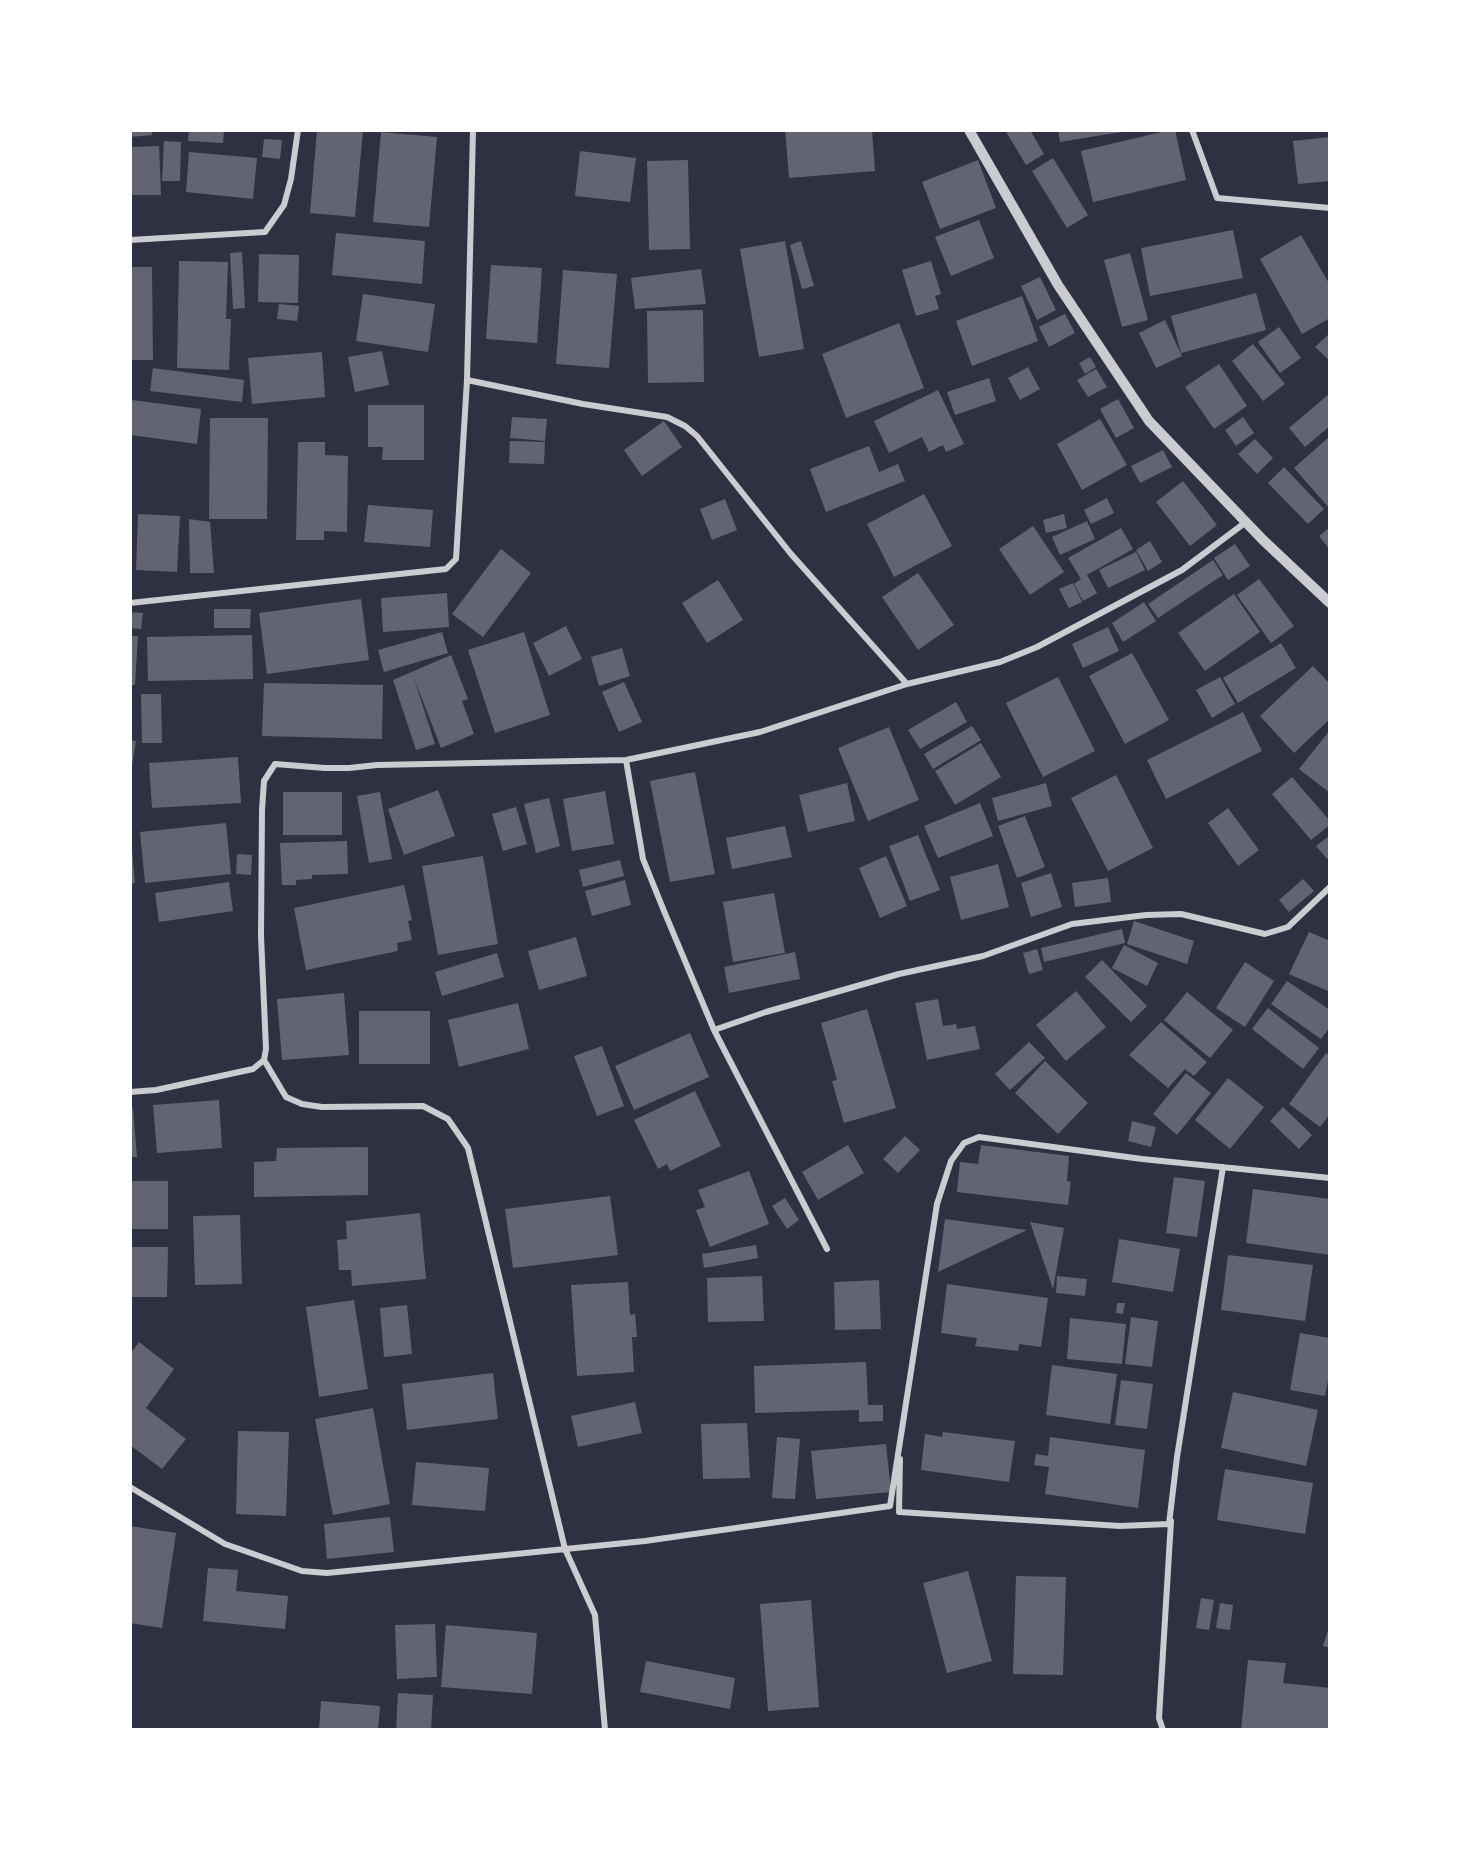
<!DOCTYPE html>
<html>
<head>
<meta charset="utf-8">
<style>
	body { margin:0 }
	#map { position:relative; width:1460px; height:1860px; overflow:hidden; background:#2d3142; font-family:"Golos Text",sans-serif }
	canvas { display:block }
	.frame { position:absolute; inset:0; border:132px solid #fff; pointer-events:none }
</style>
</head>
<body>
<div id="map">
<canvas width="1460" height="1860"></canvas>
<div class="frame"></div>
</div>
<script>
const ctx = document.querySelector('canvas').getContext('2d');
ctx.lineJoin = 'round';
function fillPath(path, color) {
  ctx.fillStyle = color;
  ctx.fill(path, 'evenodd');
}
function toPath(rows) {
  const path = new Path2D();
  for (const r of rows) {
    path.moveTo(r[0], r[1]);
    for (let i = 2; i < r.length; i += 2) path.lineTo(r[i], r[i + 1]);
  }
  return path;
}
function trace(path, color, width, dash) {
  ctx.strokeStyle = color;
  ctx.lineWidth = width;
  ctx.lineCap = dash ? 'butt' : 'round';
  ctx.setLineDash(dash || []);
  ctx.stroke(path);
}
fillPath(toPath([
	[130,130,152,130,152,135,130,137],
	[189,130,224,131,223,143,188,141],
	[317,130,363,131,355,217,310,213],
	[785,130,872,130,875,171,789,178],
	[1005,130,1030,130,1044,154,1026,165],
	[1058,130,1121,130,1121,132,1060,142],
	[1170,130,1175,130,1186,180,1093,202,1081,151],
	[381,132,437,137,429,227,373,222],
	[1330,137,1330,181,1298,184,1293,141],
	[264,139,282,140,280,159,262,157],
	[164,141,181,142,180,181,162,181],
	[159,146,161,195,130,195,130,147],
	[580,151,636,158,630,202,575,196],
	[189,152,257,158,253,199,186,192],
	[1053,158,1088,215,1067,228,1032,171],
	[688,160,690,249,649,250,647,161],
	[978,160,996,208,940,229,922,182],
	[979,220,994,258,951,276,935,237],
	[1233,230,1243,278,1150,296,1141,248],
	[336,233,425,241,422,284,332,275],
	[1301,235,1330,285,1330,318,1302,334,1260,259],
	[785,241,804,349,759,357,740,249],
	[801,241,814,286,802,289,790,245],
	[242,252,245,308,233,309,230,253],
	[1130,253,1148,320,1122,327,1104,260],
	[259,254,299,255,298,303,258,302],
	[179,261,228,262,226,319,231,319,229,370,177,368],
	[931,261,941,294,935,296,939,309,916,316,902,270],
	[491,265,542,268,537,343,486,339],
	[130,267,152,267,153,360,130,360],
	[701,269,706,304,635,309,631,278],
	[563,270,617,274,609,368,556,364],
	[1040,277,1056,310,1037,320,1021,286],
	[1256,293,1266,330,1181,353,1171,316],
	[363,294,435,304,428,352,356,341],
	[1022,296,1038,341,972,366,956,321],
	[279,304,299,306,297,321,277,319],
	[703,310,704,382,648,383,647,311],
	[1065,314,1075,333,1049,347,1039,327],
	[1165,320,1182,356,1156,368,1139,333],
	[899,323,924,388,846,418,822,354],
	[1279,327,1301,358,1280,373,1258,342],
	[1330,333,1330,361,1315,347],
	[1253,344,1285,384,1263,401,1232,361],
	[382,351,389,385,355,392,348,357],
	[322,352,325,397,252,404,248,358],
	[1090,357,1096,367,1085,374,1079,363],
	[1219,364,1247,406,1214,429,1185,387],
	[1028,367,1040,389,1020,400,1008,378],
	[153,368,244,380,242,402,150,391],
	[1096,369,1107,387,1088,397,1077,380],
	[989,378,996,401,955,415,947,392],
	[938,390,964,444,946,452,943,445,929,452,922,437,889,453,874,421],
	[1330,393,1330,426,1305,447,1289,428],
	[1118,399,1134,428,1116,438,1100,409],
	[132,400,201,409,197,444,130,435],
	[368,405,424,405,424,460,382,460,383,447,368,447],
	[512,417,547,419,545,441,510,438],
	[1243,417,1254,433,1236,446,1225,430],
	[210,418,268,418,267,519,209,519],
	[1100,419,1127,465,1082,490,1057,444],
	[664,421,682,447,642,476,624,450],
	[1330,436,1330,509,1294,468],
	[1255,439,1273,458,1257,474,1238,454],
	[510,441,545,442,544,464,509,463],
	[298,442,325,442,325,455,348,456,347,532,324,531,324,540,296,540],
	[869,446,879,472,898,464,905,481,826,512,810,469],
	[1163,450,1172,467,1140,483,1131,466],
	[1284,467,1324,509,1308,524,1268,483],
	[1183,481,1217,525,1190,546,1156,502],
	[924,494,952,546,894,577,867,524],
	[1107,498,1114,513,1091,524,1084,510],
	[725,499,737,530,712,540,700,509],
	[368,505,433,510,430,547,364,542],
	[138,514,180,516,177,572,136,570],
	[1064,514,1067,528,1046,533,1043,520],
	[189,519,210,522,214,573,190,573],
	[1087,521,1095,539,1060,555,1052,537],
	[1033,526,1064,572,1030,595,999,549],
	[1330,527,1330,550,1319,536],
	[1121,528,1133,549,1087,575,1097,593,1083,601,1074,584,1081,579,1068,558],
	[1150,541,1162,562,1148,571,1136,550],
	[1235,544,1250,566,1228,580,1214,558],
	[501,549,531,573,483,637,452,614],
	[1136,552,1145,570,1108,588,1099,570],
	[1213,560,1223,575,1158,618,1148,604],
	[918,573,954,625,918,650,882,597],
	[1259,579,1294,626,1271,643,1237,595],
	[718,580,743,620,707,643,682,603],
	[1073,583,1082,602,1069,608,1059,589],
	[447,593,449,627,383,632,381,598],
	[1234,594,1260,632,1205,671,1178,633],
	[361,599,369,660,267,674,259,613],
	[1144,602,1156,621,1123,642,1112,623],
	[214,609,251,609,250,628,214,628],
	[130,612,143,613,141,629,130,628],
	[566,626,582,659,549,676,533,643],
	[1108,627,1119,651,1083,668,1072,644],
	[442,632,448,653,384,672,378,650],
	[524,632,550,715,495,733,468,650],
	[252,635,253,679,148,681,147,637],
	[130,636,138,636,135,685,130,685],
	[1281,643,1296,668,1238,703,1223,678],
	[622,648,630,676,599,686,591,657],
	[1132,653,1169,720,1125,744,1089,676],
	[451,655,468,699,462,701,474,734,441,748,414,678,435,744,416,750,393,680],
	[1313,666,1330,684,1330,719,1294,753,1260,716],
	[1058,677,1095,751,1043,777,1006,703],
	[1220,677,1235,704,1212,718,1196,690],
	[624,682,642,722,619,732,602,692],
	[264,683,383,685,382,739,262,736],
	[141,694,161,694,162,743,142,743],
	[956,702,967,722,920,749,908,730],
	[1243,712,1262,751,1166,799,1147,760],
	[972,726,981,740,933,769,924,754],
	[889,727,919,800,868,821,838,748],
	[1330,730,1330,793,1299,769],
	[130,740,136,741,132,766,130,766],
	[981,743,1001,777,955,805,935,771],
	[238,757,241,803,152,808,149,763],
	[695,772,715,874,670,882,650,781],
	[1116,775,1153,848,1108,871,1071,798],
	[1292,777,1330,821,1330,825,1311,840,1272,794],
	[847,783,855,821,808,832,799,795],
	[1046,783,1052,806,998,821,992,798],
	[438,790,455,836,404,855,388,809],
	[605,791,614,844,572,851,563,799],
	[283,792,342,792,342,835,283,835],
	[380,792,392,859,369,863,357,796],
	[549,798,560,846,536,853,524,804],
	[980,803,993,836,938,858,924,826],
	[516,807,527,844,503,851,492,814],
	[1228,808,1259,850,1238,866,1208,823],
	[1025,816,1045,867,1017,878,998,826],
	[226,823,231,874,145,883,140,832],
	[785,826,792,857,732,869,726,838],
	[918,835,940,890,910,901,889,846],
	[1330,835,1330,857,1327,859,1316,846],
	[347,841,348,874,312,875,312,879,296,880,296,885,282,885,280,843],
	[130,850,132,850,135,883,130,884],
	[237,854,252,855,251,875,236,874],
	[483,856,498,944,438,955,422,866],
	[886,856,907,906,880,918,859,868],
	[620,860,624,876,583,887,579,870],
	[998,864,1009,907,961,920,950,877],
	[1051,873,1062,907,1031,917,1021,883],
	[1108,878,1111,902,1075,907,1072,883],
	[1303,879,1314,891,1289,912,1279,900],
	[625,880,631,905,592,916,585,891],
	[229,882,233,911,159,922,155,893],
	[404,885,412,920,408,921,412,940,397,943,398,951,306,970,294,908],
	[774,893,785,953,733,962,723,902],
	[1134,921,1194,941,1187,964,1127,944],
	[1122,929,1125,943,1044,962,1041,948],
	[1309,932,1330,941,1330,992,1289,974],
	[576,937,587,976,539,990,528,951],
	[1124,945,1158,963,1147,986,1112,968],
	[1037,949,1043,970,1029,974,1023,953],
	[795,952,800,979,729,993,724,967],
	[497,953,504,977,442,996,435,972],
	[1102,960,1147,1006,1131,1022,1085,977],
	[1245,962,1274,981,1245,1027,1216,1008],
	[1287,981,1330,1010,1330,1027,1321,1039,1271,1004],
	[1076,991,1106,1027,1066,1061,1036,1025],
	[1187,992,1233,1030,1210,1058,1164,1020],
	[344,993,349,1055,282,1060,277,999],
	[938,999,943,1026,956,1024,957,1029,975,1026,980,1049,927,1060,915,1003],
	[518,1003,529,1049,459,1067,448,1020],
	[1268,1008,1319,1048,1303,1069,1252,1029],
	[867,1009,896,1108,844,1123,832,1081,837,1080,821,1023],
	[359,1011,430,1011,430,1064,359,1064],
	[1161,1022,1207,1062,1194,1076,1185,1069,1168,1088,1129,1055],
	[690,1033,709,1077,634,1110,615,1066],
	[1029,1042,1045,1058,1010,1090,995,1074],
	[602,1046,624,1106,597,1116,574,1056],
	[1326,1053,1330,1055,1330,1114,1320,1127,1289,1104],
	[1045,1061,1088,1103,1058,1134,1015,1093],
	[1186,1073,1211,1093,1177,1135,1153,1114],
	[1228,1078,1264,1107,1230,1149,1195,1120],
	[695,1091,721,1146,670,1171,667,1164,658,1169,634,1120],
	[219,1100,222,1148,157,1153,153,1105],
	[1283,1107,1312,1135,1299,1149,1270,1121],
	[130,1108,133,1108,137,1157,130,1157],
	[1132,1121,1156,1127,1151,1147,1128,1141],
	[905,1136,920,1150,898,1173,883,1159],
	[848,1145,864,1173,818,1200,802,1172],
	[981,1145,1069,1156,1067,1181,1071,1182,1068,1205,957,1192,960,1162,978,1164],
	[368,1147,368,1195,254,1197,254,1162,276,1161,277,1148],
	[749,1171,769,1224,710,1247,696,1210,705,1207,698,1190],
	[1174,1177,1205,1181,1197,1237,1166,1233],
	[130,1181,168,1181,168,1229,130,1229],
	[1253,1189,1330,1199,1330,1255,1246,1243],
	[610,1196,618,1255,513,1268,505,1209],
	[785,1198,799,1220,787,1229,772,1206],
	[420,1213,426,1279,352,1286,351,1270,339,1270,337,1240,347,1239,346,1221],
	[240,1215,242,1284,195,1285,193,1216],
	[945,1219,1027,1230,938,1272],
	[1030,1222,1064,1228,1053,1289],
	[1119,1239,1180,1249,1173,1292,1112,1282],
	[756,1245,758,1258,704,1268,702,1254],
	[130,1247,168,1247,167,1297,130,1297],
	[1228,1255,1313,1265,1305,1321,1221,1310],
	[762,1276,764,1321,708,1322,707,1278],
	[1057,1276,1087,1279,1085,1296,1056,1293],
	[879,1280,881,1329,835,1330,834,1282],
	[628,1282,630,1315,635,1314,637,1337,632,1337,634,1372,577,1376,571,1285],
	[947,1284,1048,1298,1041,1347,1019,1344,1018,1351,975,1346,977,1338,941,1333],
	[354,1300,368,1389,319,1397,306,1307],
	[1117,1303,1125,1303,1123,1314,1116,1313],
	[407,1305,412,1354,384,1357,380,1308],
	[1131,1317,1158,1321,1152,1367,1125,1364],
	[1070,1318,1126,1324,1122,1364,1067,1359],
	[1300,1333,1330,1338,1330,1370,1325,1396,1290,1390],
	[139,1342,174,1369,146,1408,186,1439,162,1469,130,1445,130,1354],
	[866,1362,868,1405,883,1405,883,1421,859,1422,859,1410,755,1413,754,1366],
	[1052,1365,1117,1374,1110,1424,1046,1415],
	[493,1373,498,1419,407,1430,402,1384],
	[1121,1380,1153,1384,1147,1429,1115,1425],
	[1233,1392,1318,1410,1306,1466,1221,1448],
	[635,1402,642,1433,578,1447,571,1416],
	[373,1408,390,1504,333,1515,315,1419],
	[747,1423,750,1478,703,1479,701,1424],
	[238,1431,289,1432,286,1516,236,1514],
	[943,1432,1015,1441,1009,1482,921,1470,925,1434,942,1437],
	[777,1437,800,1439,795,1499,772,1498],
	[1050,1437,1145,1450,1138,1508,1045,1494,1049,1467,1034,1465,1036,1454,1048,1456],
	[886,1444,891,1492,816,1499,811,1451],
	[416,1462,489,1468,485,1511,412,1505],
	[1225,1469,1313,1483,1305,1534,1217,1520],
	[390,1517,394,1552,327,1559,324,1524],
	[130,1526,176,1533,162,1628,130,1623],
	[208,1568,238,1570,236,1591,288,1596,285,1629,203,1621],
	[968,1571,992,1661,947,1673,923,1583],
	[1016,1576,1066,1577,1063,1675,1013,1674],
	[1201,1598,1214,1600,1209,1630,1196,1628],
	[811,1600,819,1707,768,1711,760,1604],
	[1220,1603,1233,1605,1230,1630,1216,1628],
	[435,1624,437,1677,397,1679,395,1625],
	[446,1625,537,1633,532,1694,441,1687],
	[1329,1627,1330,1627,1330,1648,1323,1646],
	[1248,1660,1286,1663,1283,1683,1330,1688,1330,1730,1241,1730],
	[646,1661,735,1678,730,1709,640,1692],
	[398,1693,433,1695,431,1730,396,1730],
	[321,1701,380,1706,378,1730,319,1730]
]), '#626471');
trace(toPath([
	[1192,130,1217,198,1330,208],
	[130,240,265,232,284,205,291,179,298,130],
	[467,380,583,404,667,417,685,426,697,436,791,554,907,684],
	[130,603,446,569,456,559,467,380,473,130],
	[626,760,643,859,664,911,714,1030,827,1249],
	[714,1030,766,1012,899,974,983,956,1072,924,1146,915,1181,914,1265,934,1288,927,1330,887],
	[264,1060,286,1097,302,1104,322,1107,423,1106,448,1119,468,1148,565,1549,595,1615,605,1730],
	[130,1092,156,1090,253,1069,264,1060,266,1049,261,936,262,810,264,781,275,764,325,768,349,768,377,765,626,760,760,732,907,684,1000,662,1037,647,1182,570,1246,522],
	[900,1459,899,1512,1120,1526,1169,1524,1177,1457,1223,1167],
	[130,1487,225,1544,302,1571,327,1573,645,1541,890,1506,937,1204,951,1161,964,1143,979,1137,1142,1159,1330,1178],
	[1163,1730,1159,1718,1171,1521]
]), '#caccd0', 6);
trace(toPath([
	[969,130,1058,285,1149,421,1263,540,1330,603]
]), '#caccd0', 10);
</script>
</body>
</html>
